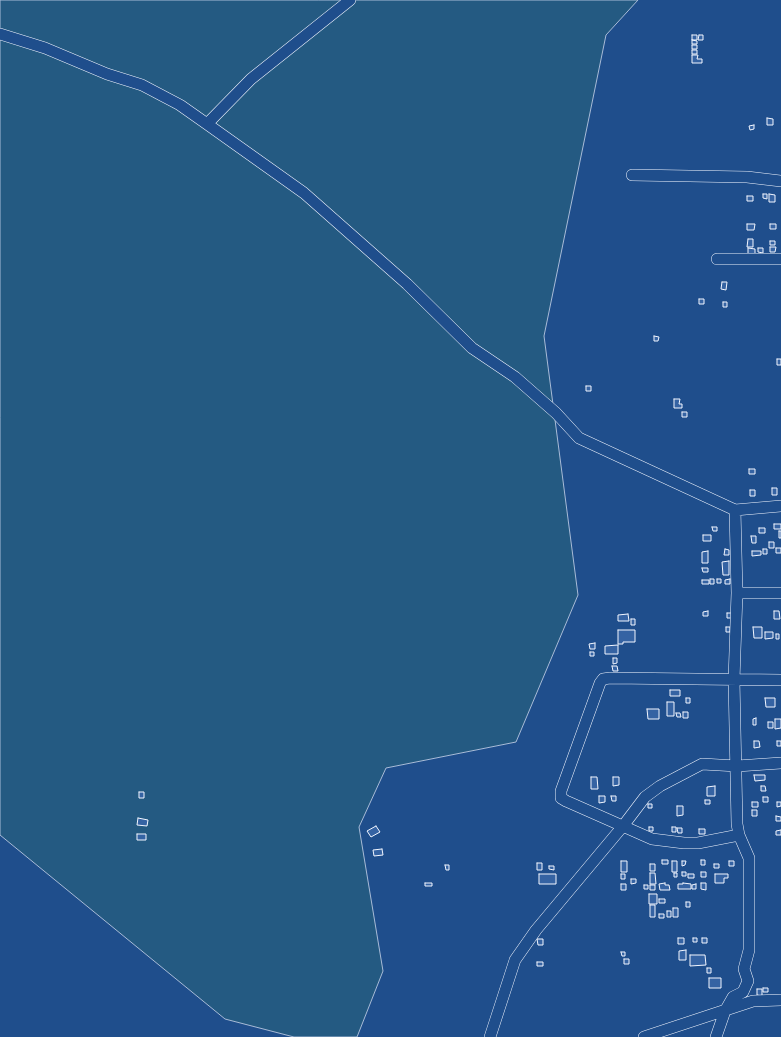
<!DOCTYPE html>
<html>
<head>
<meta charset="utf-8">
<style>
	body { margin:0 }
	canvas { display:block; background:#1f4e8c }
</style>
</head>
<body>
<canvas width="781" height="1037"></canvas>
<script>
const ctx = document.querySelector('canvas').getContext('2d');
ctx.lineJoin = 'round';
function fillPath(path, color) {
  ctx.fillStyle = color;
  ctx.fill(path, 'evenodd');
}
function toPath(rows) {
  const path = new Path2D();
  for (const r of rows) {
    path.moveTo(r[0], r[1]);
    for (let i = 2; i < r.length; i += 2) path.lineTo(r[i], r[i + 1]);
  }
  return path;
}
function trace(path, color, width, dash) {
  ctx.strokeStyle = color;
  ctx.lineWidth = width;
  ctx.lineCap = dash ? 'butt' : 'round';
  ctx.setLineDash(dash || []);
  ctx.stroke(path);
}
const green = toPath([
	[0,0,638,0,606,35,544,336,578,595,516,742,386,768,359,827,383,971,357,1037,294,1037,225,1019,0,835,0,0]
]);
fillPath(green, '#245a82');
trace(green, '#a8bbd7', 1);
const building = toPath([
	[692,35,697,35,697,40,692,40,692,35],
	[699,35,703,35,703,40,698,40,699,35],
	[692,40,697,41,697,44,692,44,692,40],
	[692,45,697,45,697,49,692,49,692,45],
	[692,50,697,50,697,54,692,54,692,50],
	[692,55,698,55,697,59,702,59,702,63,692,63,692,55],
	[767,118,773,119,773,125,767,125,767,118],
	[754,125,754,129,750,130,749,126,754,125],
	[763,194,767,194,767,199,763,198,763,194],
	[769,194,775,195,775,202,769,202,769,194],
	[747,196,753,196,753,201,747,201,747,196],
	[747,224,755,224,754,230,747,230,747,224],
	[770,224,776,224,776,229,770,229,770,224],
	[748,239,753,239,753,247,747,247,748,239],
	[770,241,775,241,775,245,770,245,770,241],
	[770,247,776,247,775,252,770,252,770,247],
	[748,248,755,249,755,255,748,254,748,248],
	[758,248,763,248,763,253,758,252,758,248],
	[722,282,727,282,726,290,721,289,722,282],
	[699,299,704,299,704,304,699,304,699,299],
	[723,302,727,302,727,307,723,307,723,302],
	[654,336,659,337,658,341,654,341,654,336],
	[777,359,781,359,781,365,777,365,777,359],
	[586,386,591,386,591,391,586,391,586,386],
	[674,399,680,399,679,404,682,404,682,408,674,408,674,399],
	[682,412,687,412,687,417,682,417,682,412],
	[749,469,755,469,755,474,749,474,749,469],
	[772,488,777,488,777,495,772,495,772,488],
	[750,490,755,490,755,496,750,496,750,490],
	[774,524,781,524,781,529,774,529,774,524],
	[712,527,717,527,717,531,713,531,712,527],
	[759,528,765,528,765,533,759,533,759,528],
	[779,531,781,531,781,538,779,538,779,531],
	[703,535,711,535,711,541,703,541,703,535],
	[751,536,756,536,756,543,752,543,751,536],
	[769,542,774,542,774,548,769,548,769,542],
	[776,548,781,548,781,553,776,553,776,548],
	[725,549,729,550,729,555,724,555,725,549],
	[763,549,767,549,767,554,763,554,763,549],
	[708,551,708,563,702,563,702,552,708,551],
	[752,551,761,551,761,555,752,556,752,551],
	[729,561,729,575,723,575,722,562,729,561],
	[702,568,708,568,708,572,703,572,702,568],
	[710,579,714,579,714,584,710,584,710,579],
	[717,579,721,579,721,583,717,583,717,579],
	[730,579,730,584,725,584,725,580,730,579],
	[702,580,709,580,709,584,702,584,702,580],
	[708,611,708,616,703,616,703,612,708,611],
	[774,611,779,611,780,619,774,619,774,611],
	[727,613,732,613,732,618,727,618,727,613],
	[628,614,629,621,618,621,618,615,628,614],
	[631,619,635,619,635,625,631,625,631,619],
	[726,627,730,627,730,632,726,632,726,627],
	[753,627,762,627,762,638,754,638,753,627],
	[618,630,635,630,635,642,623,642,623,644,618,644,618,630],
	[765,632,773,632,773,638,765,639,765,632],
	[776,634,779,634,779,639,776,639,776,634],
	[595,643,595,649,590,649,589,644,595,643],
	[618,645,618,654,605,654,605,646,618,645],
	[590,652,594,652,594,656,590,656,590,652],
	[613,658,617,658,617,663,613,664,613,658],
	[612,666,617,666,618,671,613,671,612,666],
	[670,690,680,690,680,696,670,696,670,690],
	[686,698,690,698,690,703,686,703,686,698],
	[765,698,775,698,775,707,766,707,765,698],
	[667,702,674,702,674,716,667,716,667,702],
	[647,709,659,709,659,719,648,719,647,709],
	[683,712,688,712,688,718,683,718,683,712],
	[676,713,680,713,681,717,677,717,676,713],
	[756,718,756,725,753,725,753,719,756,718],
	[775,719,781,719,781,728,775,729,775,719],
	[768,722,773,722,773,728,768,728,768,722],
	[754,741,759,741,760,747,754,748,754,741],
	[777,741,781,741,781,746,777,746,777,741],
	[754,775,765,775,765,780,755,781,754,775],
	[591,777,597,777,598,789,591,789,591,777],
	[613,777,619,777,619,785,613,786,613,777],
	[715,786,715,796,707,796,707,787,715,786],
	[761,786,765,786,766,791,761,791,761,786],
	[139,792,144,792,144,798,139,798,139,792],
	[599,796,605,796,605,802,599,803,599,796],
	[611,796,616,796,616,801,612,801,611,796],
	[763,797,768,797,768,802,763,802,763,797],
	[705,800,710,800,710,804,705,804,705,800],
	[752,802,758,802,758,807,752,807,752,802],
	[777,802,781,802,781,806,777,807,777,802],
	[648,804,652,804,652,808,648,808,648,804],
	[677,806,683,806,683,815,677,816,677,806],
	[752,810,757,810,757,816,752,816,752,810],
	[776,816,781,817,781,821,776,821,776,816],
	[138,818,148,820,147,826,137,825,138,818],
	[376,826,380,832,371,837,367,831,376,826],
	[649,827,653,827,653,831,649,831,649,827],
	[672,827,676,827,676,832,672,832,672,827],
	[677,828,682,828,682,833,678,833,677,828],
	[699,829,705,829,705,834,699,834,699,829],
	[781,830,781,835,776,835,776,831,781,830],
	[137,834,146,834,146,840,137,840,137,834],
	[382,849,383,855,374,856,373,850,382,849],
	[662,860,668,860,668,864,662,864,662,860],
	[701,860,705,860,705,865,701,865,701,860],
	[621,861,627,861,627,872,621,872,621,861],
	[672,861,677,861,677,872,672,872,672,861],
	[682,861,686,861,685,865,682,866,682,861],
	[729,861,734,861,734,866,729,866,729,861],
	[537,863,542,863,542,870,537,870,537,863],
	[650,864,655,864,655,871,650,871,650,864],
	[714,864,719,864,719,868,714,868,714,864],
	[445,865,449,865,449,870,446,870,445,865],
	[549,866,554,866,554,870,549,869,549,866],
	[682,872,686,872,686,876,682,876,682,872],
	[701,872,706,872,706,877,701,877,701,872],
	[650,873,655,873,656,884,650,884,650,873],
	[674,873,677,873,677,877,674,877,674,873],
	[539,874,556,874,556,884,539,884,539,874],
	[621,874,625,874,625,879,621,879,621,874],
	[688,874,694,874,694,878,688,878,688,874],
	[715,874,728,874,728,878,724,878,724,883,715,883,715,874],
	[631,879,636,879,636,883,631,884,631,879],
	[425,883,432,883,432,886,425,886,425,883],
	[665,883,665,885,669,885,670,890,660,890,659,884,665,883],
	[683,883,691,884,691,889,678,889,678,884,683,884,683,883],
	[701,883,706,883,706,890,701,889,701,883],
	[621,884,626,884,626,890,621,890,621,884],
	[696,884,696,889,692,889,692,885,696,884],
	[644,885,648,885,648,889,644,889,644,885],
	[650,885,655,885,655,890,650,890,650,885],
	[649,894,657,894,657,904,649,904,649,894],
	[659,899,665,899,665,903,659,903,659,899],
	[686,902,690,902,690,907,686,907,686,902],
	[650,905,655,905,655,917,650,917,650,905],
	[673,908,678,908,678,917,673,917,673,908],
	[667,911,671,911,671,917,667,917,667,911],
	[659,914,664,914,664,918,659,918,659,914],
	[678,938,684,938,684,944,678,944,678,938],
	[693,938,697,938,697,942,693,942,693,938],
	[702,938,707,938,707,943,702,943,702,938],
	[537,939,543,939,543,945,538,945,537,939],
	[686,950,686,960,679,960,679,951,686,950],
	[621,952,625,952,625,956,622,956,621,952],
	[690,955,705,955,706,965,690,966,690,955],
	[624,959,629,959,629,964,624,964,624,959],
	[537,962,543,962,543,966,537,966,537,962],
	[707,968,711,968,711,973,707,973,707,968],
	[709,978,721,978,721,988,709,988,709,978],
	[763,988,768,988,768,992,763,992,763,988],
	[757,989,762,989,762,996,757,995,757,989]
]);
fillPath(building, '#3563a3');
trace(building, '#f2f6ff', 1);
const minor = toPath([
	[0,34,45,48,107,74,142,85,180,105,207,124,304,193,407,284,472,348,515,377,556,413,579,438,735,510,781,506],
	[207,124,251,79,350,0],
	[632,175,747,177,781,181],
	[717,259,781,259],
	[737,593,781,593],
	[739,835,698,843,684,843,652,839,566,801,561,798,561,791,600,683,603,679,610,678,781,680],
	[490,1037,515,960,536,930,623,826,645,797,660,786,702,764,737,766,781,763],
	[644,1037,753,1001,781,1000],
	[716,1037,725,1011,733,997,743,992,748,981,744,969,749,950,749,858,739,835,737,824,734,680,737,593,735,510]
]);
trace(minor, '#f2f6ff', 12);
trace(minor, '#1f4e8c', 11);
</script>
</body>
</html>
